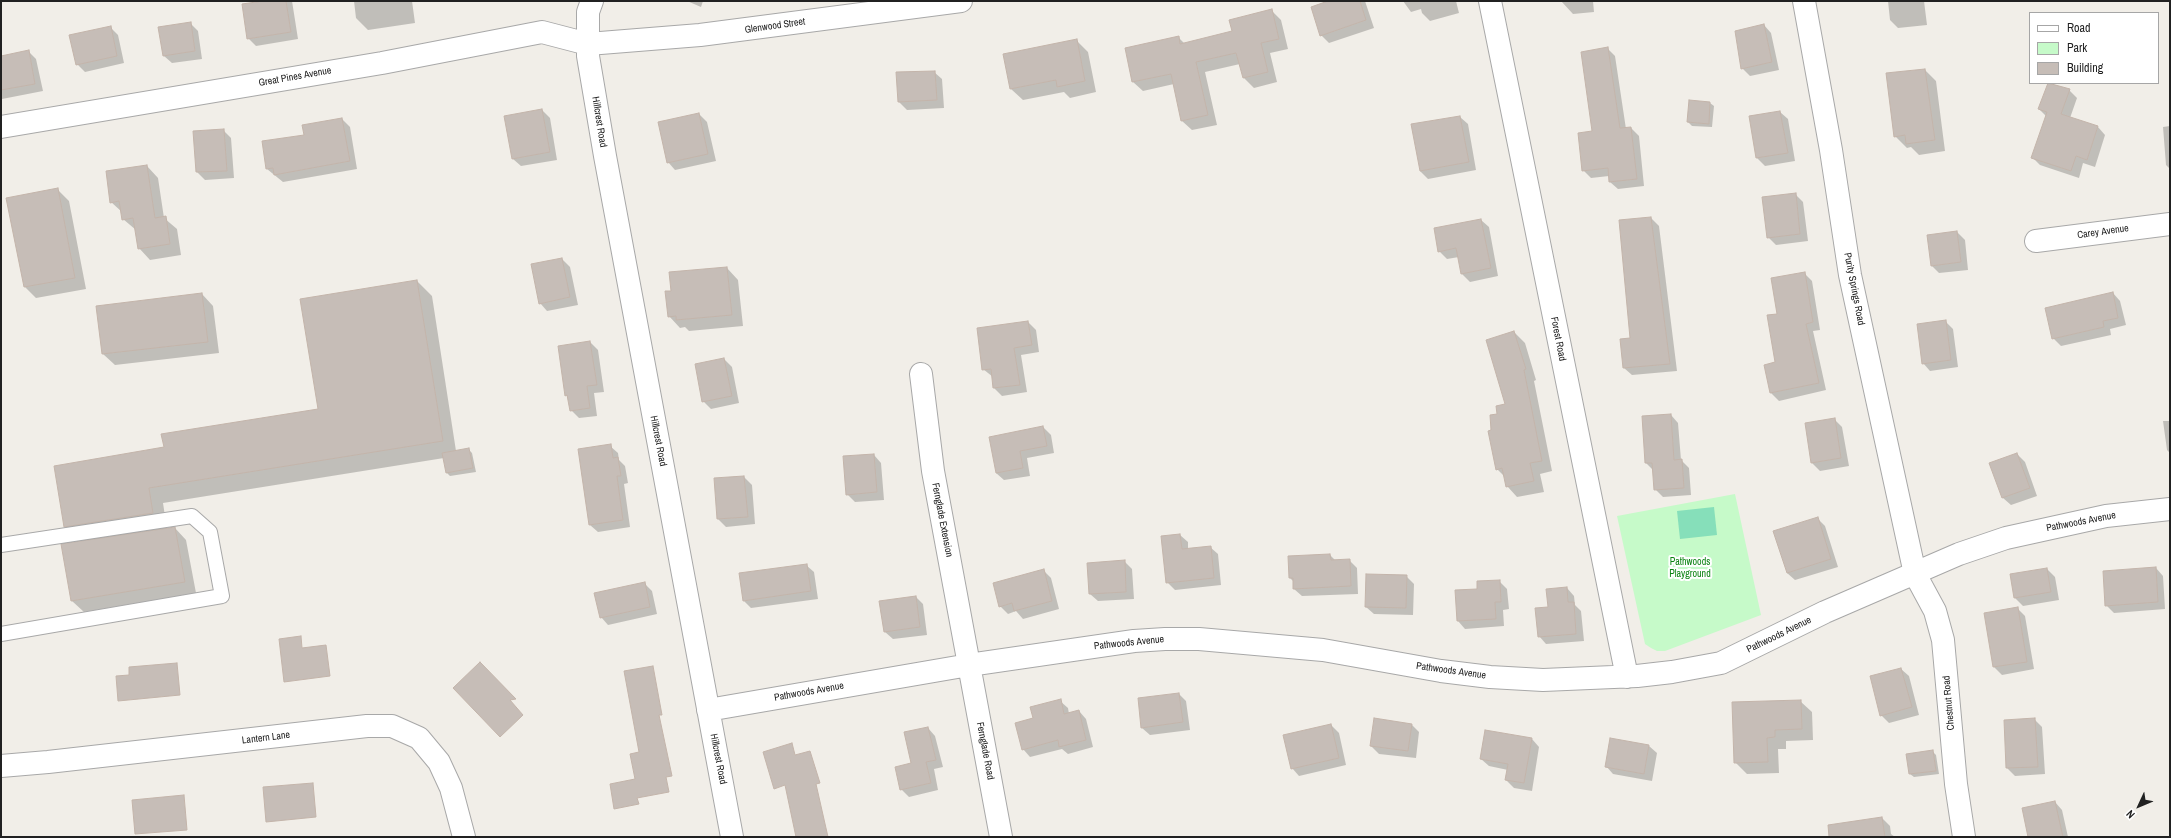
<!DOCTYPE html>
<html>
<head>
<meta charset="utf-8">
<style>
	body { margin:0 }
	#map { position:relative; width:2171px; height:838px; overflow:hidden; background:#f1eee8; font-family:"Archivo Narrow",sans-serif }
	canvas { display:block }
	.frame { position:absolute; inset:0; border:2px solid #212121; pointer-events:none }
	.legend { position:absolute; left:2029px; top:12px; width:130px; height:72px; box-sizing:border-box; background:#fff; border:1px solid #a6a6a6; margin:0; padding:5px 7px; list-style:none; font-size:12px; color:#212121 }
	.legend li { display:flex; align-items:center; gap:8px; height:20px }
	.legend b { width:20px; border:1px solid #a6a6a6 }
	.north { position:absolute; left:2119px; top:786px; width:40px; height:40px; -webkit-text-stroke:3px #fff; paint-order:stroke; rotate:226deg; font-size:11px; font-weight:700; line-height:16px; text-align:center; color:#212121 }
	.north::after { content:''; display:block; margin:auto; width:14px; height:18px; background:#212121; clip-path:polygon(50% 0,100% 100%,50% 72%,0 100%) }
</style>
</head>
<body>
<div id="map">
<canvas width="2171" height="838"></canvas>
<div class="frame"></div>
<ul class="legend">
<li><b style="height:5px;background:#fff"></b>Road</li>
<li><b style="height:11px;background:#c6fac9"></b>Park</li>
<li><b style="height:11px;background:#c6bdb7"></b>Building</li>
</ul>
<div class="north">N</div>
</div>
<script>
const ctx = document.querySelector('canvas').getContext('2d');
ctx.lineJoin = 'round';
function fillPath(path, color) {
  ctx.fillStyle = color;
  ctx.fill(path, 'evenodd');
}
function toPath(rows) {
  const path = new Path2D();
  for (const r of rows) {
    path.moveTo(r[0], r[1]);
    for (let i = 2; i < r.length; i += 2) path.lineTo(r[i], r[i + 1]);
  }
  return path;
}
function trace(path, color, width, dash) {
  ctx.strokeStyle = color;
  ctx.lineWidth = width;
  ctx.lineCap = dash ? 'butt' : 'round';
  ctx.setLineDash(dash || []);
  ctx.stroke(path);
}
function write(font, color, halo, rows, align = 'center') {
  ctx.font = font + ' "Archivo Narrow",sans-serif';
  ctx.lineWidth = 4;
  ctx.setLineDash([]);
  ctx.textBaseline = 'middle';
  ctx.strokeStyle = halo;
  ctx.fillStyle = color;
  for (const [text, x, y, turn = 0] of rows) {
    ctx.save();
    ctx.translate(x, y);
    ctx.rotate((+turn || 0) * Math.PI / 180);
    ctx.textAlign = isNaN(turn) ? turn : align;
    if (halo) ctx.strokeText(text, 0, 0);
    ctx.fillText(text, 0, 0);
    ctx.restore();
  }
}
fillPath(toPath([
	[1735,494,1761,615,1665,651,1657,651,1651,648,1645,644,1617,516]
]), '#c6fac9');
fillPath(toPath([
	[1714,507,1717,535,1680,539,1677,511]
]), '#86dfba');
fillPath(toPath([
	[268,1,292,1,298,39,256,46,248,38],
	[354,1,412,1,415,23,368,30,356,18],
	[687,1,703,1,701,7],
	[1331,1,1365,1,1374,28,1329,43,1321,35],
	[1403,1,1456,1,1459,13,1430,21,1422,13,1421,9,1411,12],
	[1561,1,1593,1,1594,12,1573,14],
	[1888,1,1924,1,1927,25,1898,28,1890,20],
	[1271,10,1281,20,1288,49,1270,53,1277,82,1254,88,1244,78,1240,64,1205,72,1217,125,1192,130,1182,121,1174,84,1143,91,1133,82,1178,37,1185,44,1233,32],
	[190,23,198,31,202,59,172,63,164,56],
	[1764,25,1771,33,1779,70,1750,76,1742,68],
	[110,27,118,35,124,63,85,72,77,64],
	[1076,40,1088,52,1096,92,1070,98,1064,92,1023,100,1011,89,1005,55],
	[1607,48,1615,56,1626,129,1631,128,1639,136,1644,186,1618,189,1610,182,1609,176,1591,178,1583,170,1593,132],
	[28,51,36,59,43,91,2,99,1,57],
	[1925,70,1936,81,1945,151,1919,155,1911,147,1907,148,1895,136],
	[934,72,942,79,944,108,907,110,899,102],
	[2049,83,2069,90,2077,98,2070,118,2098,127,2105,135,2095,167,2083,163,2079,178,2040,165,2033,158,2046,116,2039,109],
	[1690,102,1710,103,1714,106,1712,127,1692,126,1688,122],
	[542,110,550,118,557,160,521,166,513,159],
	[1780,112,1788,119,1795,161,1765,166,1757,158,1750,116],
	[699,114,707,122,716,161,675,170,668,162],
	[1460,117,1468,124,1476,170,1428,179,1420,171],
	[342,119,350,127,357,169,283,182,267,169,305,136],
	[2170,126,2170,169,2166,165,2163,127],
	[223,130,231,138,234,178,205,180,197,172],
	[147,166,158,178,164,218,177,229,181,255,150,260,139,248,136,230,123,219,122,212,111,202],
	[57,189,69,201,86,289,36,298,25,287],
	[1795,194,1803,202,1808,241,1776,245,1768,237],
	[1651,218,1659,226,1677,371,1632,375,1624,368,1631,339],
	[1481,220,1489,227,1498,276,1470,282,1462,274,1459,257,1447,259,1439,251],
	[1957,232,1965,240,1968,270,1939,273,1931,265],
	[562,259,570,267,578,305,547,311,540,303],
	[727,268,738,280,743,326,689,331,685,327,680,328,669,316,672,291],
	[1804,273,1812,281,1820,330,1813,331,1826,390,1779,401,1771,393,1765,366,1776,363,1778,315],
	[417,281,432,296,456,451,468,449,472,453,476,472,450,476,447,473,444,458,163,503,167,529,175,528,186,540,196,593,84,612,72,601,63,545,81,542,65,526,165,448,319,410],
	[2113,293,2120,301,2126,325,2110,329,2111,335,2061,346,2053,338],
	[202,294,213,306,219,353,115,365,103,354],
	[1028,322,1036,330,1039,352,1021,355,1027,392,1002,396,994,388,993,377,983,369],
	[1946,322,1953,329,1958,367,1930,371,1923,363],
	[1514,332,1525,343,1536,380,1534,381,1552,471,1540,474,1544,492,1517,497,1507,486,1505,477,1497,469,1492,431,1498,414,1506,405],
	[590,342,598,350,604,392,594,393,597,416,579,418,571,410,569,398,566,395],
	[724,359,732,367,739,403,711,409,703,401],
	[1671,415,1678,423,1681,460,1689,468,1691,495,1663,497,1655,489,1654,471,1646,463],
	[1834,419,1842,427,1849,466,1820,471,1812,463,1806,424],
	[2163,421,2170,421,2170,453,2167,450],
	[1043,427,1051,435,1054,453,1027,458,1030,476,1004,480,996,473],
	[610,446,618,453,619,460,625,466,628,483,624,484,630,527,598,532,590,525],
	[2017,454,2025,462,2037,496,2011,505,2003,498],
	[874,455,881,463,884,500,855,502,847,494],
	[744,477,752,485,755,524,726,527,718,519],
	[1817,518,1825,526,1838,567,1795,580,1787,573],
	[1180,535,1188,542,1188,549,1210,547,1218,554,1221,585,1175,590,1167,582],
	[1330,555,1336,561,1349,560,1357,568,1358,594,1302,596,1294,589,1294,582,1290,578,1289,557],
	[1124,561,1132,569,1134,599,1098,601,1090,594],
	[806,565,814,572,818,599,751,608,744,601],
	[2156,568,2163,576,2165,609,2114,613,2106,605],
	[2047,569,2055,577,2059,600,2023,606,2015,598,2011,575],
	[1043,570,1051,578,1059,609,1023,619,1016,611,1008,614,1000,606],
	[1406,576,1414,584,1413,615,1374,614,1366,607],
	[1499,581,1507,589,1509,609,1503,610,1504,626,1465,629,1458,621,1478,590],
	[645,584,652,591,657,614,608,625,601,617],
	[1567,588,1574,596,1575,605,1581,611,1584,641,1546,644,1539,636,1549,608],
	[916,597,923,604,927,635,893,639,885,632],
	[2017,608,2025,616,2034,669,2002,675,1994,667,1985,614],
	[1901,669,1909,676,1919,715,1889,723,1881,715],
	[1179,694,1186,701,1190,730,1150,735,1142,728],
	[1060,701,1068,708,1069,714,1079,711,1086,719,1093,747,1068,754,1062,749,1030,757,1023,749,1034,719],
	[1800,701,1812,712,1813,740,1786,741,1786,749,1778,749,1779,773,1747,774,1735,762],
	[2034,719,2042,727,2045,774,2015,776,2007,768,2005,721],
	[1411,724,1419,732,1416,758,1379,754,1371,746],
	[1331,725,1339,733,1346,765,1299,776,1292,768],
	[928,728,935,736,943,767,934,769,938,790,909,797,901,789],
	[1532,739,1539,747,1532,791,1514,788,1506,780,1508,770,1489,766,1481,759],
	[1649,746,1657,753,1652,781,1613,774,1606,766],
	[1932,751,1936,755,1939,774,1914,777,1910,774],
	[2055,802,2062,810,2068,837,2029,837],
	[1882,818,1890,826,1891,834,1895,837,1858,837]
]), '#0003');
const building = toPath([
	[263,1,286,1,291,32,247,39,242,4,263,1],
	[1328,1,1360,1,1366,20,1320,36,1311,7,1328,1],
	[1272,9,1279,39,1261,43,1268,72,1243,78,1236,53,1196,62,1208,115,1181,121,1171,74,1132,82,1125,48,1179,36,1180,44,1232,31,1229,20,1272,9],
	[191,22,195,51,163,56,158,27,191,22],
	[1764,24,1772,62,1741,69,1735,31,1764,24],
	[111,26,117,56,76,65,69,35,111,26],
	[1077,39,1085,81,1057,87,1056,80,1010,89,1003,54,1077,39],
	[1608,47,1620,128,1631,127,1637,179,1609,182,1608,168,1582,171,1578,133,1592,131,1581,52,1608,47],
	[29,50,35,84,1,90,1,56,29,50],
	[1925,69,1935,140,1906,144,1905,135,1894,137,1886,73,1925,69],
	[935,71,937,100,898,102,896,72,935,71],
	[2048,83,2070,89,2061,114,2098,126,2087,160,2076,156,2071,171,2031,158,2047,112,2038,109,2048,83],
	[1689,100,1710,102,1709,124,1687,122,1689,100],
	[542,109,550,152,512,159,504,116,542,109],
	[1780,111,1788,153,1756,158,1749,116,1780,111],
	[699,113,708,154,667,163,658,122,699,113],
	[1460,116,1469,162,1420,171,1411,124,1460,116],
	[342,118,350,161,274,175,273,168,266,169,262,141,304,135,302,125,342,118],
	[224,129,227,171,196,172,193,131,224,129],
	[147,165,155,218,166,216,170,244,138,249,133,218,122,220,119,201,110,203,106,171,147,165],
	[58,188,75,278,24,287,6,198,58,188],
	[1796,193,1800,234,1767,238,1762,197,1796,193],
	[1651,217,1670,364,1623,368,1620,339,1630,338,1619,220,1651,217],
	[1481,219,1491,268,1461,274,1456,248,1438,252,1434,228,1481,219],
	[1957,231,1961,262,1931,266,1927,235,1957,231],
	[562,258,570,297,539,304,531,264,562,258],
	[727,267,732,315,676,320,676,316,668,317,665,291,671,291,669,272,727,267],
	[1805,272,1813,322,1806,324,1819,383,1770,393,1764,365,1775,362,1767,315,1777,314,1771,278,1805,272],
	[417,280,443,441,149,488,153,513,64,527,54,466,164,447,161,434,318,409,300,299,417,280],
	[2113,292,2118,318,2103,321,2104,327,2052,339,2045,308,2113,292],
	[202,293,208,342,102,354,96,306,202,293],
	[1946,320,1951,360,1922,364,1917,324,1946,320],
	[1028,321,1032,345,1014,348,1020,385,993,388,991,369,982,370,977,328,1028,321],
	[1514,331,1526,369,1524,370,1542,461,1530,463,1534,481,1506,487,1502,468,1496,470,1488,431,1491,430,1490,415,1497,414,1496,406,1505,404,1486,340,1514,331],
	[590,341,597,385,587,386,590,408,570,411,567,395,565,396,558,346,590,341],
	[724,358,732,396,702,402,695,364,724,358],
	[1671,414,1674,460,1682,459,1684,488,1654,490,1652,463,1645,463,1642,416,1671,414],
	[1835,418,1841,458,1811,463,1805,423,1835,418],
	[1043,426,1047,446,1020,451,1023,468,996,473,989,437,1043,426],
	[611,444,613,458,618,457,621,476,617,476,623,520,589,525,578,449,611,444],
	[469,448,473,468,446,473,442,453,469,448],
	[2017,453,2030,488,2002,498,1989,463,2017,453],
	[874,454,877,492,846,495,843,456,874,454],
	[744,476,748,517,717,519,714,478,744,476],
	[1818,517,1831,559,1787,573,1773,531,1818,517],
	[175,527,185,582,71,601,61,544,175,527],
	[1180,534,1182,549,1211,546,1214,578,1166,583,1161,536,1180,534],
	[1330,554,1331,560,1350,559,1351,586,1293,589,1293,578,1289,578,1288,556,1330,554],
	[1125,560,1126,592,1089,594,1087,563,1125,560],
	[807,564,811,591,743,601,739,573,807,564],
	[2156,567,2158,602,2105,606,2103,571,2156,567],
	[2047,568,2051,592,2014,598,2010,574,2047,568],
	[1044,569,1052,601,1014,611,1012,603,999,607,993,583,1044,569],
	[1366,574,1407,575,1406,608,1365,607,1366,574],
	[1500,580,1501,602,1495,602,1496,619,1457,621,1455,590,1477,589,1477,581,1500,580],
	[645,582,650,607,600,618,594,593,645,582],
	[1567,587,1568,602,1574,602,1576,634,1538,637,1535,608,1548,607,1546,589,1567,587],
	[916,596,920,627,884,632,879,601,916,596],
	[2018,607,2027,662,1993,667,1984,613,2018,607],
	[301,636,302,648,326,645,330,676,284,682,279,639,301,636],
	[480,662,516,699,510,700,523,715,500,737,453,688,480,662],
	[177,663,180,695,118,701,116,676,129,675,129,667,177,663],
	[653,666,662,715,659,715,672,776,666,777,669,792,637,798,639,804,614,809,610,784,635,779,630,754,639,752,624,671,653,666],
	[1901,668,1912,707,1880,716,1870,676,1901,668],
	[1179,693,1183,722,1141,728,1138,698,1179,693],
	[1061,699,1064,714,1079,710,1086,740,1059,747,1058,740,1022,750,1015,723,1033,718,1030,707,1061,699],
	[1801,700,1802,729,1775,730,1775,737,1767,738,1768,762,1734,763,1732,702,1801,700],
	[1374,718,1412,724,1408,751,1370,746,1374,718],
	[2035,718,2038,767,2006,768,2004,720,2035,718],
	[1331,724,1339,758,1291,769,1283,735,1331,724],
	[928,727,936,760,926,762,931,783,900,790,895,767,911,763,904,732,928,727],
	[1485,730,1532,738,1524,783,1505,780,1508,764,1480,759,1485,730],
	[1610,738,1649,745,1644,774,1605,767,1610,738],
	[792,743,795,755,810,751,820,783,816,784,828,837,796,837,785,785,774,789,763,752,792,743],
	[1933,750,1936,771,1909,774,1906,754,1933,750],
	[313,783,316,817,266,822,263,787,313,783],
	[184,795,187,830,135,834,132,800,184,795],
	[2055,801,2063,837,2028,837,2022,808,2055,801],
	[1882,817,1885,837,1829,837,1828,825,1882,817]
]);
fillPath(building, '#c6bdb7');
trace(building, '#c3b4aa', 1);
const lane = toPath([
	[1,545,192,516,210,532,222,596,1,634]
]);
const street = toPath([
	[592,1,588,12,588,56,605,156,732,837],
	[1490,1,1627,677],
	[1804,1,1831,150,1850,275,1915,574,1935,611,1943,640,1956,784,1964,837],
	[1,127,382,63,542,32,588,44,700,35,961,1],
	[2036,241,2170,224],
	[921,374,933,471,1001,837],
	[708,710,969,665,1134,641,1165,639,1199,639,1323,650,1441,671,1490,677,1543,680,1637,676,1672,672,1721,663,1825,612,1959,554,2006,538,2106,516,2170,509],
	[1,766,48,762,367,726,392,726,419,738,439,762,451,788,464,837]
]);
trace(lane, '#a8a8a8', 16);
trace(street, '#a8a8a8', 24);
trace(lane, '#fff', 14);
trace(street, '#fff', 22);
write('10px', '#212121', '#fff', [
	["Glenwood Street",775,26,-8],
	["Great Pines Avenue",295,77,-10],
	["Hillcrest Road",599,122,81],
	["Carey Avenue",2103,232,-8],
	["Purity Springs Road",1854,289,79],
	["Forest Road",1558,339,79],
	["Hillcrest Road",658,441,79],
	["Fernglade Extension",942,520,79],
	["Pathwoods Avenue",2081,522,-11],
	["Pathwoods Avenue",1779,635,-26],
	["Pathwoods Avenue",1129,643,-6],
	["Pathwoods Avenue",1451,671,8],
	["Pathwoods Avenue",809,692,-10],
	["Chestnut Road",1949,703,-95],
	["Lantern Lane",266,738,-7],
	["Fernglade Road",985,751,79],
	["Hillcrest Road",718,759,79]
]);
write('10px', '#0c8212', '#fff', [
	["Pathwoods",1690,562],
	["Playground",1690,574]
]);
</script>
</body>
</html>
